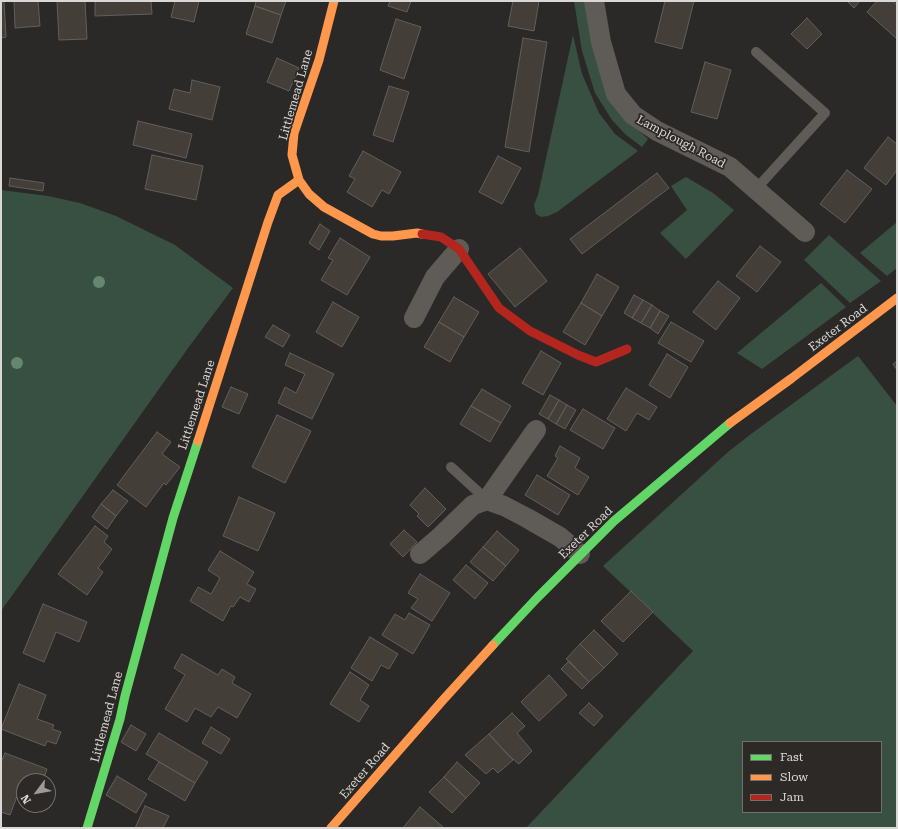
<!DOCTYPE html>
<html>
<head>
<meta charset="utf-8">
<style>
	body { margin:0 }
	#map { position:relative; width:898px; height:829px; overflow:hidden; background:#2b2927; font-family:"Roboto Serif",serif }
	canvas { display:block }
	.frame { position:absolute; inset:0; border:2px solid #dad8d6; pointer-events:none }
	.legend { position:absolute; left:742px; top:741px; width:140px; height:72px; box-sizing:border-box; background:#2c2926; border:1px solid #726f6c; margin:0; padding:5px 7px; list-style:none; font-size:12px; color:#dad8d6 }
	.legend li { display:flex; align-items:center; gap:8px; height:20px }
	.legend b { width:20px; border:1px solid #726f6c }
	.north { position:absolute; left:16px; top:773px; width:40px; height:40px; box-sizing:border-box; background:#2c2926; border:1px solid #726f6c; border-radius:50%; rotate:238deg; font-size:11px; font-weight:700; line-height:16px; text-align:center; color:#dad8d6 }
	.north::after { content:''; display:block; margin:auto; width:14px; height:18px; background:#9d9b99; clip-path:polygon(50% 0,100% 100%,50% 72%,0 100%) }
</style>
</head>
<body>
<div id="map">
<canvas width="898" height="829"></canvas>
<div class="frame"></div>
<ul class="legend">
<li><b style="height:5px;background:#63d668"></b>Fast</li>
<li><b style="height:5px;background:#ff974d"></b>Slow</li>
<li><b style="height:5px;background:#b3261e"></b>Jam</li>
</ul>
<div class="north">N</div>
</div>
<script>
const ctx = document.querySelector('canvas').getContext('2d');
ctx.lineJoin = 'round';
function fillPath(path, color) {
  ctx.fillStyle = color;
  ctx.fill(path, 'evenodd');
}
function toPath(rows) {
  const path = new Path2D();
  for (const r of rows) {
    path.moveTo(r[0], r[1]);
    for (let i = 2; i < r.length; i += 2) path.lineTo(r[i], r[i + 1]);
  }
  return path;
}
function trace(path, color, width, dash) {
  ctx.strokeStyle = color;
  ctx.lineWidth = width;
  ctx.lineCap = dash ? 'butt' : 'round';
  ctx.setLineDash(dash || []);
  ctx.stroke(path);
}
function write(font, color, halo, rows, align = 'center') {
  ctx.font = font + ' "Roboto Serif",serif';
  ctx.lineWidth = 3.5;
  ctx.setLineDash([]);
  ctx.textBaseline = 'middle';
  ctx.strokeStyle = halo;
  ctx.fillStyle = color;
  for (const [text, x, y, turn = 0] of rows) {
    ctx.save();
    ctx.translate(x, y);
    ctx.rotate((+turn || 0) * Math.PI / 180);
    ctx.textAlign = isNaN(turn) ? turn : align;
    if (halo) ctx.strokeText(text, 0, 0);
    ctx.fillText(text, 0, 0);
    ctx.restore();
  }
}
fillPath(toPath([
	[574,1,586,1,624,117,648,139,642,147,625,134,612,120,595,93,582,51],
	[573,35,582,74,599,113,615,134,638,151,557,212,548,216,541,217,536,214,534,205,538,195],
	[686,177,713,193,734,210,686,259,660,233,687,210,671,186],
	[1,190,48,196,80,203,116,216,175,245,233,288,191,344,1,611],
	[897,222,897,268,887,276,860,253],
	[829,235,881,281,850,303,804,260],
	[821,283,846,307,762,369,737,353],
	[858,356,897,406,897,828,526,828,693,651,603,566,728,452,751,434],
	[743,742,881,742,881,812,743,812]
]), '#385041');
const building = toPath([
	[1,1,4,1,6,37,1,38,1,1],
	[14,1,38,1,40,26,15,28,14,1],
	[57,1,85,1,87,39,59,40,57,1],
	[95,1,151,1,152,14,95,16,95,1],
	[175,1,199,1,194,22,171,17,175,1],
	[256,1,286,1,281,15,255,6,256,1],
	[390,1,411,1,407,12,388,6,390,1],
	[513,1,539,1,534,31,508,26,513,1],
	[665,1,694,1,682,49,655,42,665,1],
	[847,1,860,1,854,8,847,1],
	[877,1,892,1,897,5,897,39,867,12,877,1],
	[255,6,281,15,272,43,246,34,255,6],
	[807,18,822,34,807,49,791,34,807,18],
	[396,19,421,27,404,79,380,70,396,19],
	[523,38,547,42,529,152,505,147,523,38],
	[277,58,299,68,289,91,267,82,277,58],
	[705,62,731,70,717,119,691,112,705,62],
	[192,80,220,87,212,120,169,109,174,89,190,93,192,80],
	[389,86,409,92,393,142,373,135,389,86],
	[138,121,192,134,186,158,133,145,138,121],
	[888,137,897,144,897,170,886,185,864,168,888,137],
	[363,151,401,172,389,194,382,190,372,207,347,192,355,179,349,176,363,151],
	[152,155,203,166,196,200,145,189,152,155],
	[498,156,521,168,502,204,479,192,498,156],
	[847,170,872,189,845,223,820,204,847,170],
	[657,173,669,188,582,254,570,239,657,173],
	[10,178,44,183,43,191,9,186,10,178],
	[320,224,330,231,319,250,309,243,320,224],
	[340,238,370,257,347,295,321,280,333,260,328,258,340,238],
	[760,246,781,262,757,292,736,276,760,246],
	[520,248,547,281,515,307,488,274,520,248],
	[597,274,619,287,602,316,581,303,597,274],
	[718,281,740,298,716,330,693,312,718,281],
	[634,295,643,300,632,318,624,313,634,295],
	[454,297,479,312,464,337,439,322,454,297],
	[643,300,652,305,641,323,632,318,643,300],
	[333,302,359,317,342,347,316,332,333,302],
	[581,303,602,316,585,345,563,332,581,303],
	[652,305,660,311,650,328,641,323,652,305],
	[660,311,669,316,658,334,650,328,660,311],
	[439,322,464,337,450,362,424,347,439,322],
	[671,322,704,341,691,362,658,343,671,322],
	[273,325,290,335,283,347,265,337,273,325],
	[541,351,561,363,543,395,522,383,541,351],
	[290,353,334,374,312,419,278,403,285,387,296,393,305,374,285,365,290,353],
	[667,354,688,367,670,398,649,385,667,354],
	[897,361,897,370,893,364,897,361],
	[231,387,248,394,239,414,222,407,231,387],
	[626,388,657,407,649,420,637,413,626,431,607,419,626,388],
	[482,389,511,406,501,423,471,406,482,389],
	[550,395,559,400,548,419,539,414,550,395],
	[559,400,567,405,556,424,548,419,559,400],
	[567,405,576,410,565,429,556,424,567,405],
	[471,406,501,423,490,442,460,424,471,406],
	[583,409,615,428,603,449,570,430,583,409],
	[277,415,311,431,285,483,252,467,277,415],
	[157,432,171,442,162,454,180,467,166,485,164,483,146,507,117,485,157,432],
	[560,446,580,458,575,468,589,477,578,495,547,476,558,458,555,456,560,446],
	[537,475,570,495,558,515,525,495,537,475],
	[425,488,446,509,428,527,417,516,419,514,410,505,425,488],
	[113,490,128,501,116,516,101,504,113,490],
	[239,497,275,513,258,551,223,536,239,497],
	[101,504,116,516,107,529,92,517,101,504],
	[95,526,108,536,104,542,112,549,98,568,103,572,87,595,58,574,95,526],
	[404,530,417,542,403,557,390,544,404,530],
	[497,531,519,550,506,566,483,547,497,531],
	[483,547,506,566,493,581,470,562,483,547],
	[220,551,254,572,247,584,256,589,249,602,240,597,233,607,231,606,223,621,190,601,198,587,211,594,220,578,208,570,220,551],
	[466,565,488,583,475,599,453,580,466,565],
	[420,574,450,593,432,621,411,608,418,599,408,593,420,574],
	[631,591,653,612,623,642,601,621,631,591],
	[43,604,87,622,79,642,56,632,44,662,23,653,43,604],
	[409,613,430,625,413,654,382,635,395,614,405,620,409,613],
	[594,630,618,654,604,668,580,644,594,630],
	[370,637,398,654,389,669,381,665,372,681,351,668,370,637],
	[580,644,604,668,589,682,566,659,580,644],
	[182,654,218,675,222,669,235,677,232,683,251,694,237,718,218,707,211,717,195,708,187,722,165,709,185,675,174,668,182,654],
	[569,661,589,682,582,689,561,669,569,661],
	[350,672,369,685,360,700,369,706,359,722,330,704,350,672],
	[549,675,567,695,539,721,521,702,549,675],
	[19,684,46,695,37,719,54,725,52,729,61,732,56,744,47,741,45,746,1,729,19,684],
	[589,703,603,716,594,726,579,713,589,703],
	[512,713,525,726,517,733,532,751,519,764,508,755,489,734,512,713],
	[131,725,146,734,136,751,121,742,131,725],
	[211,727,230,739,221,754,202,743,211,727],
	[159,733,208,762,195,783,146,754,159,733],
	[489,734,513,760,498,773,493,768,486,774,465,755,489,734],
	[5,753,47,769,43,781,24,781,24,783,22,783,10,815,1,812,1,762,5,753],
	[159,762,195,783,185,801,148,779,159,762],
	[457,762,480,783,466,798,444,777,457,762],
	[117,776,147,794,136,813,106,795,117,776],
	[444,777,466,798,452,813,429,792,444,777],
	[145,806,169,816,163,828,135,828,145,806],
	[420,807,444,828,403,828,420,807]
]);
fillPath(building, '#443e38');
trace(building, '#615f5d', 1);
trace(toPath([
	[756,52,825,113,756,189],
	[451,467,487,500]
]), '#5f5b57', 10);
trace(toPath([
	[594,1,601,42,616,94,633,115,657,131,730,167,805,232],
	[414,318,435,277,459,249],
	[487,500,536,430],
	[420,554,441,536,473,505,487,500,504,506,527,518,560,537,580,554]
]), '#5f5b57', 20);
trace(toPath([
	[493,645,537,598,614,521,730,423],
	[87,828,120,719,125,696,173,518,198,441]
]), '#63d668', 9);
trace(toPath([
	[334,1,319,60,294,133,292,155,299,180,309,194,324,207,373,234,381,236,393,236,417,233,422,234],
	[730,423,792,378,897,298],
	[198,441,268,222,278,195,299,180],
	[331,828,443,700,493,645]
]), '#ff974d', 9);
trace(toPath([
	[422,234,441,237,459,249,499,308,530,331,578,355,596,362,627,349]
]), '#b3261e', 9);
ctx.fillStyle = '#658671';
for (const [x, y] of [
	[99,282],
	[17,363]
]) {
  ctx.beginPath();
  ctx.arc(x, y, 6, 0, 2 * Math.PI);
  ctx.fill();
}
write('12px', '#dad8d6', '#2c2926', [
	["Littlemead Lane",296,95,-74],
	["Lamplough Road",681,142,28],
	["Exeter Road",838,328,-37],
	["Littlemead Lane",197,405,-72],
	["Exeter Road",586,533,-44],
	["Littlemead Lane",107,717,-75],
	["Exeter Road",365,771,-49]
]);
</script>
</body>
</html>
